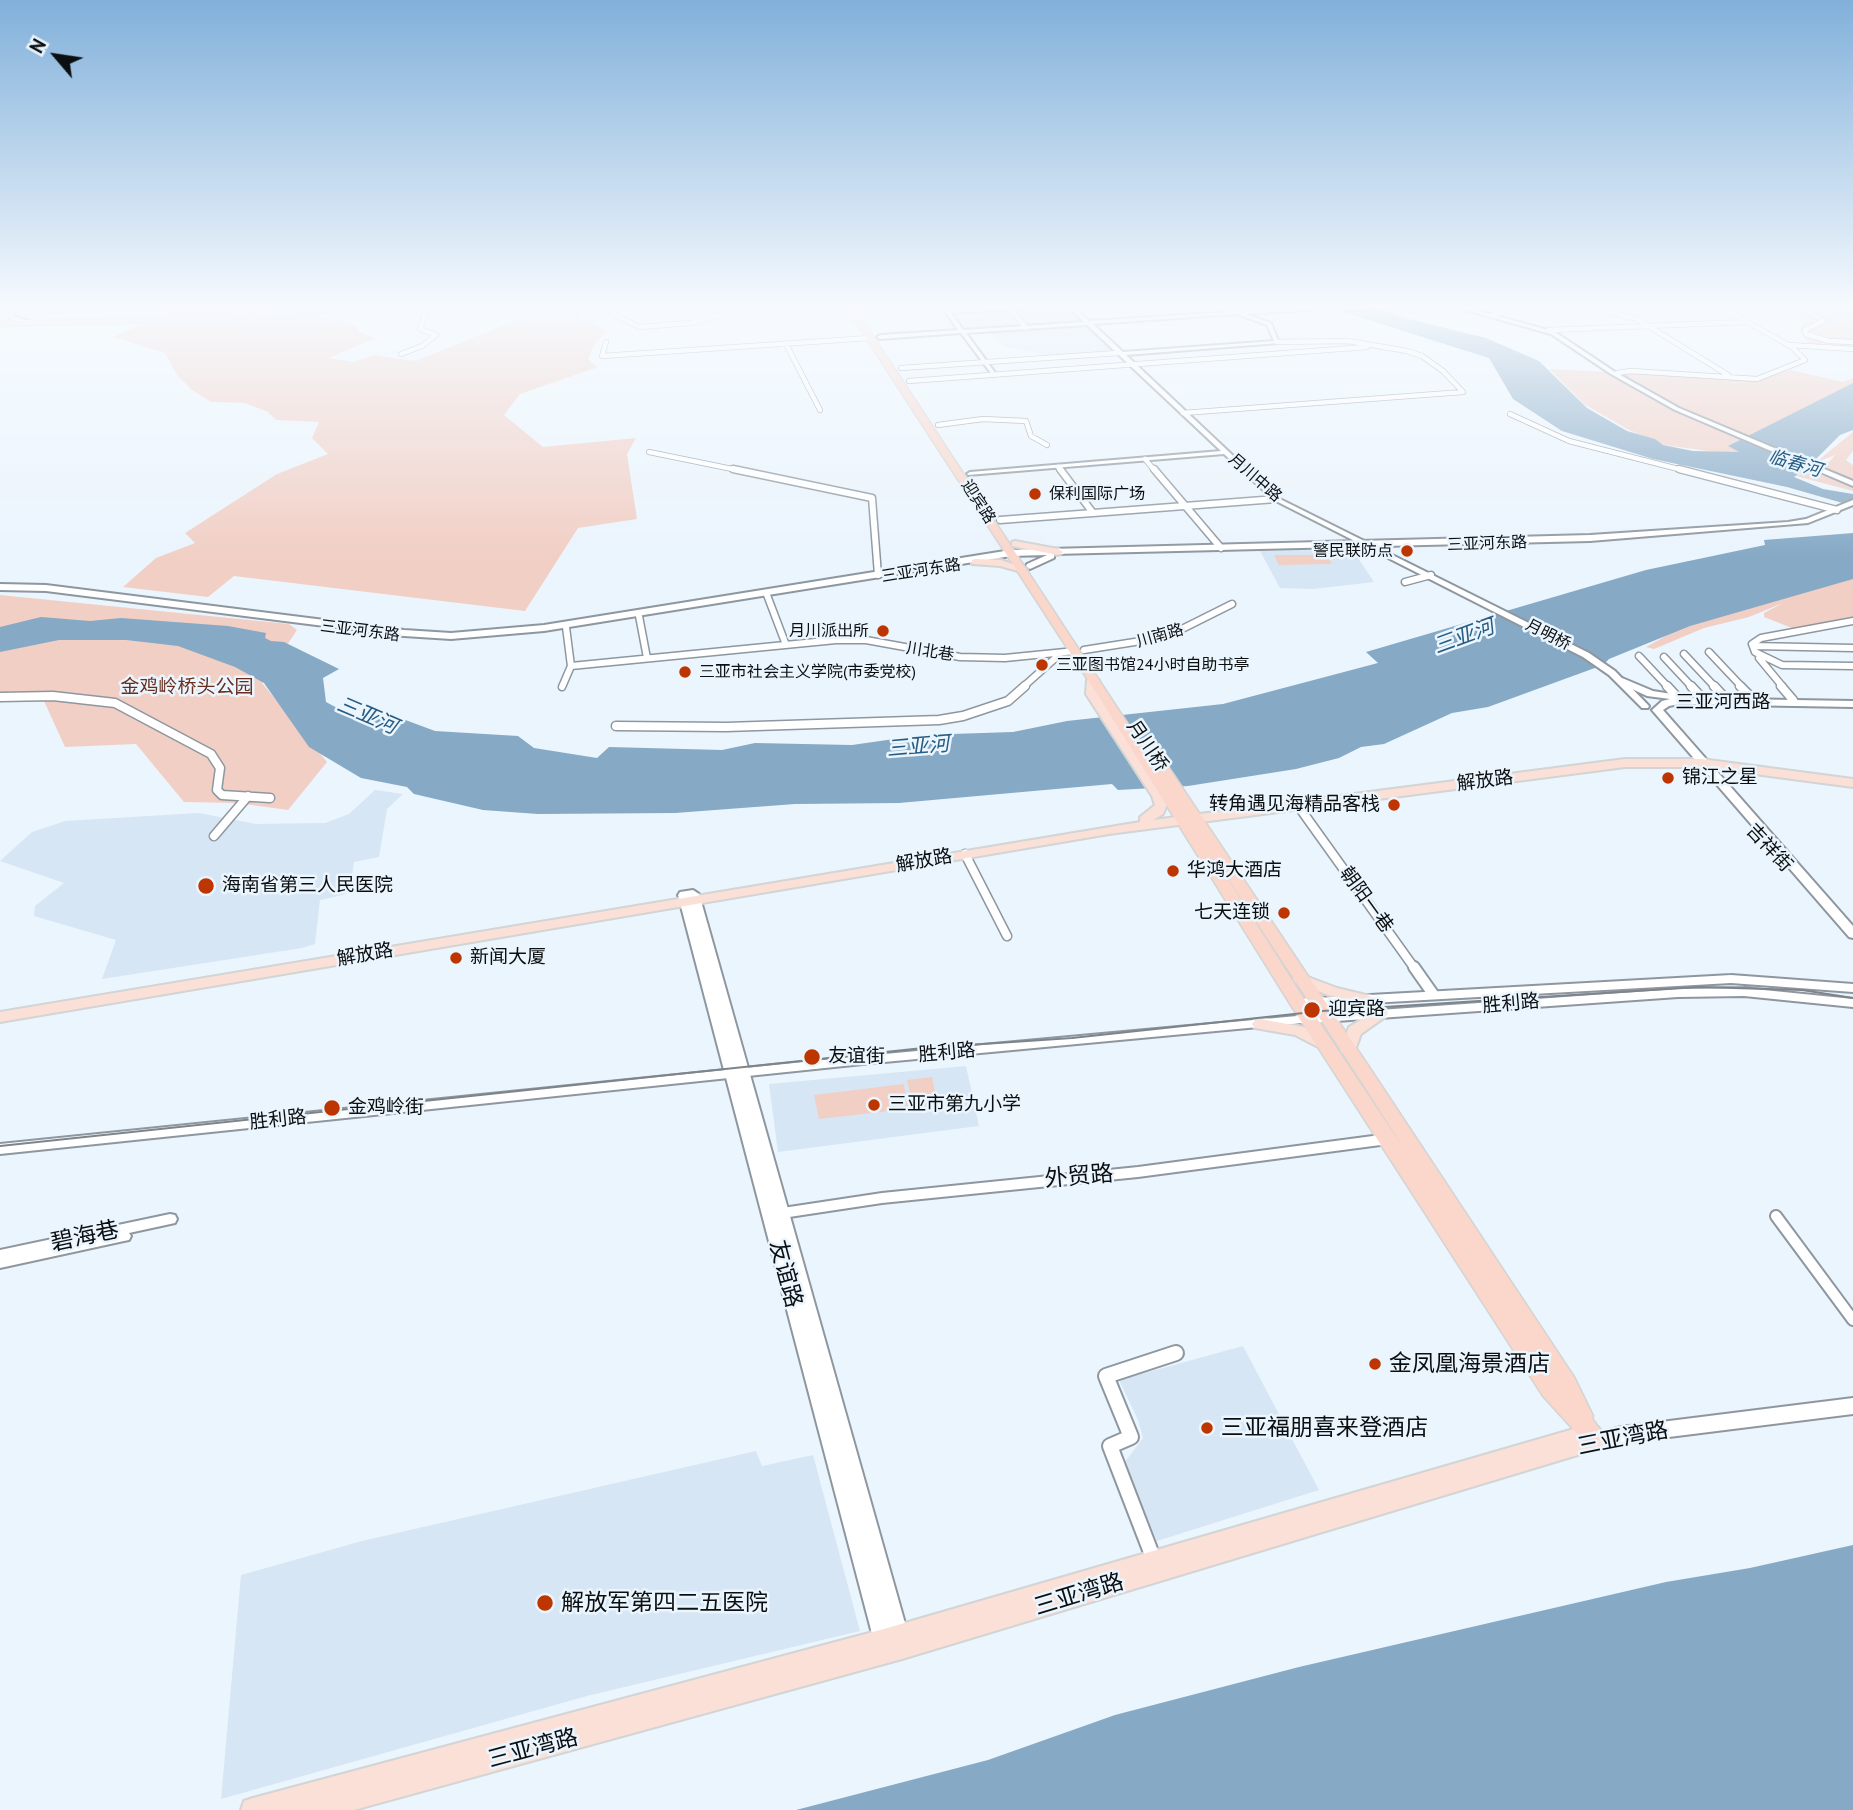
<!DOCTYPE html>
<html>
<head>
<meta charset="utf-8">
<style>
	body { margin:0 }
	#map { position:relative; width:1853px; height:1810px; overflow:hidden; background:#ebf5fd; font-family:"PT Sans",sans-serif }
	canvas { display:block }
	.north { position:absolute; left:21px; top:21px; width:70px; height:70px; -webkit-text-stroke:5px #ebf5fd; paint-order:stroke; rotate:299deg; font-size:19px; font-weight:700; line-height:28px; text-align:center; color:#0b0f11 }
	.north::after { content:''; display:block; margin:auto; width:24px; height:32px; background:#0b0f11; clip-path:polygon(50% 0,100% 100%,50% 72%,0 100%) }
</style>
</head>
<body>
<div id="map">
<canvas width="1853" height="1810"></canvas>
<div class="north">N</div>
</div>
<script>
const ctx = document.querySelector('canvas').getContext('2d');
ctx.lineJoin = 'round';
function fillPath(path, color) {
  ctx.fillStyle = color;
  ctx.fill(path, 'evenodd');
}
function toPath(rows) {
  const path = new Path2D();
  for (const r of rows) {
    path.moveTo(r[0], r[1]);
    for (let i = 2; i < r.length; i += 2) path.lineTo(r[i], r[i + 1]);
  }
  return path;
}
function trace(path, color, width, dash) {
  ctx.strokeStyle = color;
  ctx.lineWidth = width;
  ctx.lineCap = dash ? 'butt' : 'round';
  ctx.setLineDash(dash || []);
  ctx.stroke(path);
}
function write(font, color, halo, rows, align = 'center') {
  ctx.font = font + ' "PT Sans","Noto Sans SC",sans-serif';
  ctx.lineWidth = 5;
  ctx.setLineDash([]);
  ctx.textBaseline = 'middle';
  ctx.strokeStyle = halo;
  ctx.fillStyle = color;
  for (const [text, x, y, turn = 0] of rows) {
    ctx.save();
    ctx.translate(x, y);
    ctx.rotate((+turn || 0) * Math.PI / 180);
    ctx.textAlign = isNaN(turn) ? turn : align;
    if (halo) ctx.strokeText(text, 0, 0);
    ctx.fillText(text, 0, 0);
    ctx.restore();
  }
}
fillPath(toPath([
	[513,304,578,304,581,317,514,319],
	[1067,306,1083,322,1026,326,1012,309],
	[1007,310,1022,327,964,330,952,313],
	[1083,324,1113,352,1051,356,1003,346,989,331],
	[1352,549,1374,582,1313,589,1280,588,1260,551],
	[375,790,403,794,387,809,379,857,354,862,350,889,343,895,320,900,315,944,302,948,102,979,116,940,34,916,35,906,64,883,0,861,32,832,65,821,199,813,256,824,325,823,349,814],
	[966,1066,979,1126,778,1152,769,1084],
	[1243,1346,1319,1490,1157,1541,1124,1463,1143,1438,1138,1420,1119,1380],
	[756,1451,762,1466,813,1455,860,1631,587,1696,221,1799,241,1575,362,1541]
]), '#d7e6f4');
fillPath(toPath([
	[176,304,276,304,275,307,357,326,359,332,376,338,329,358,354,362,373,355,415,361,517,320,581,319,608,331,594,345,588,359,598,367,520,394,504,415,543,447,636,438,627,454,637,519,578,528,525,611,234,576,208,597,123,587,156,558,195,543,185,533,277,474,328,454,312,438,319,422,276,420,268,412,245,403,211,402,192,390,177,375,165,353,113,337,177,308],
	[1778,304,1853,304,1853,347,1808,343,1799,330,1805,320],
	[1549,369,1759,379,1791,370,1843,382,1853,378,1853,386,1775,446,1750,435,1728,446,1740,452,1731,454,1664,445,1627,429,1584,404],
	[1853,432,1853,451,1846,460,1853,465,1853,491,1796,476,1830,461,1835,455,1815,463],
	[1274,555,1327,555,1332,564,1279,565],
	[1853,577,1853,618,1792,628,1764,617,1764,613,1783,603,1749,617,1704,628,1654,649,1646,647,1698,618],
	[0,595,289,624,297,630,262,683,327,762,288,810,237,803,184,802,136,744,65,747,44,701,0,700],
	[932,1077,938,1106,913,1108,907,1080],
	[904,1084,908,1109,819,1119,814,1095]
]), '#f1cfc5');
fillPath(toPath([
	[1318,304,1364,304,1405,318,1486,338,1539,361,1587,408,1627,431,1655,439,1663,445,1693,451,1739,452,1728,446,1853,383,1853,430,1840,435,1807,468,1794,477,1823,489,1853,494,1853,506,1787,487,1653,459,1562,431,1513,399,1489,358],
	[1853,533,1853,579,1690,626,1609,659,1603,665,1488,707,1452,713,1384,744,1361,747,1339,758,1296,769,1188,786,1118,790,1112,784,899,803,795,804,675,813,538,814,483,810,414,794,407,787,361,778,309,747,264,683,235,667,178,646,126,640,59,640,0,652,0,627,41,617,90,621,121,618,228,626,266,633,265,638,271,641,284,642,339,669,323,678,326,702,354,717,384,712,435,731,518,736,534,748,597,758,609,747,722,750,755,743,852,745,922,735,1013,732,1067,721,1223,704,1378,663,1366,652,1646,570,1765,545,1764,540],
	[1853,1545,1853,1810,796,1810,988,1760,1115,1715,1299,1667,1666,1582,1750,1568]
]), '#86a9c5');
const minorFar4 = toPath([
	[621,304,614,307,612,313,639,327,692,323,725,313,697,304],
	[1006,304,1026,328],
	[1580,304,1637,319,1728,375],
	[1809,307,1811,313,1823,321,1805,330,1806,334,1829,341,1853,342],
	[1493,315,1525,304],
	[1549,330,1747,322],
	[606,342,602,356,870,338],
	[786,344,820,410],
	[1790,345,1853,349],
	[401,354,422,346,436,335,420,329,428,305],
	[901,368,1118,353],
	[1617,373,1631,371,1757,379,1805,360,1792,347,1715,304],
	[909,381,1367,347],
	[1183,413,1463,392,1443,371,1422,356,1407,351,1348,341,1277,342],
	[1510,414,1569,441,1686,471],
	[938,425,983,419,1026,421,1031,436,1047,445],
	[649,452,742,471],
	[1145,459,1155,471],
	[1058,467,1061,471]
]);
const minorFar3 = toPath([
	[733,469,872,498,878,575],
	[1154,469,1221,548],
	[1679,469,1837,510],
	[1093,513,1276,499],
	[1000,520,1093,513,1060,469],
	[1405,582,1431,575],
	[767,595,786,645],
	[639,616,647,658],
	[1853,621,1761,638,1752,644,1755,652,1782,665,1853,666],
	[1753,646,1853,648],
	[1084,650,1166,637,1232,604],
	[1709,652,1742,687],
	[1684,654,1715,687],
	[1639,656,1668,687],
	[1664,657,1692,687],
	[1759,658,1783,687],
	[571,666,836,640,866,640,960,657,1005,658,1075,651],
	[562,687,571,666,566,627],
	[1023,687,1060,654]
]);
const minorFar2 = toPath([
	[1667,686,1678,698],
	[1691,686,1702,698],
	[1714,686,1726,699],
	[1740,686,1753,699],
	[1781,686,1793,700],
	[0,697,53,696,115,703,211,754,220,768,217,790,222,795,270,798],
	[616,726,726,727,939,720,963,716,1008,701,1025,686],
	[1299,807,1415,969],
	[214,836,248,796],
	[965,854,1007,936]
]);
const minorFar1 = toPath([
	[1414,967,1433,994],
	[1776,1216,1853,1320]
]);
const minor = toPath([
	[1154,1560,1110,1446,1131,1437,1106,1376,1176,1353]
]);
const tertiary = toPath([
	[940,304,945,304,949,310,1047,304,1073,304,1072,305,1089,321,1230,312,1210,304,1217,304,1238,311,1312,307,1310,310,1245,314,1271,323,1279,343,1126,355,1278,498,1589,653,1615,671,1649,706,1648,708,1642,708,1609,675,1583,657,1274,500,1224,454,968,475,967,474,970,472,1221,451,1087,325,966,333,996,374,993,376,961,333,880,339,877,337,880,335,958,330,940,304],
	[1067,306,1084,322,963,330,951,313,1067,306],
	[1237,314,1267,325,1274,341,1123,352,1093,324,1237,314],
	[1308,1015,1312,1016,1314,1019,1312,1022,863,1064,0,1154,0,1144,863,1056,1308,1015],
	[1388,1134,1392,1136,1394,1139,1392,1142,1388,1144,1138,1177,882,1203,776,1219,771,1218,769,1214,771,1210,776,1209,882,1193,1138,1167,1388,1134],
	[170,1214,175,1215,177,1219,175,1223,129,1233,131,1236,129,1240,124,1241,0,1268,0,1250,170,1214]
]);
const secondary = toPath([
	[1444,304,1454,304,1555,332,1615,372,1679,408,1853,481,1853,486,1675,410,1611,374,1551,334,1444,304],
	[7,311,11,311,15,317,30,321,27,323,11,320,7,311],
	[1853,500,1853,505,1808,523,1590,541,1054,554,1054,558,1030,569,1026,566,1027,564,1047,555,1011,556,544,631,451,639,404,636,46,591,0,590,0,584,46,585,404,630,451,633,544,625,1011,550,1590,535,1788,522,1806,519,1853,500],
	[1622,678,1653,691,1678,695,1678,698,1853,701,1853,707,1679,704,1669,706,1663,710,1853,926,1853,938,1849,937,1652,710,1662,701,1670,699,1647,696,1619,683,1617,681,1622,678],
	[693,890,699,894,910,1641,907,1648,900,1651,894,1648,892,1652,885,1655,878,1652,875,1645,678,895,680,892,693,890],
	[1731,975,1853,984,1853,992,1731,983,1298,1007,1291,1003,1298,999,1731,975],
	[1744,988,1853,999,1853,1007,1744,996,1678,997,1308,1023,1303,1022,1301,1019,1303,1016,1308,1015,1678,989,1744,988],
	[1853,1398,1853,1414,1621,1443,1597,1449,1591,1447,1588,1441,1591,1435,1621,1427,1853,1398]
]);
const primary = toPath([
	[12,304,19,304,0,324,0,318,12,304],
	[1015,541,1058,549,1063,552,1058,555,1012,546,1012,542,1015,541],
	[975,559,1001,560,1027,569,1022,572,1000,566,972,564,972,560,975,559],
	[1093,677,1099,680,1098,694,1164,796,1167,805,1163,814,1153,820,1625,759,1701,759,1853,779,1853,787,1701,767,1625,767,1109,834,0,1022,0,1012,1140,822,1140,817,1155,805,1152,796,1086,694,1087,680,1093,677],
	[1300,974,1337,988,1370,996,1373,999,1365,1004,1328,995,1295,982,1293,979,1295,976,1300,974],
	[1380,1008,1385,1009,1388,1013,1385,1017,1361,1034,1354,1053,1342,1053,1340,1049,1349,1027,1380,1008],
	[1260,1019,1304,1027,1330,1041,1332,1045,1330,1049,1324,1050,1295,1035,1255,1028,1252,1024,1255,1020,1260,1019],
	[1591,1424,1598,1427,1604,1435,1607,1441,1604,1447,902,1659,354,1810,241,1810,244,1801,253,1798,884,1629,1591,1424]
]);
const trunk = toPath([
	[399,304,439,304,218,320,0,326,0,322,218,316,399,304],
	[844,304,852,304,1156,767,1167,765,1377,1079,1574,1377,1593,1416,1592,1418,1602,1433,1599,1440,1591,1443,1583,1440,1543,1396,1292,1007,1101,700,844,304],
	[1217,862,1365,1087,1406,1152,1304,999,1217,862]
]);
trace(minorFar4, '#8e979f', 6);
trace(minorFar3, '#8e979f', 9);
trace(minorFar2, '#8e979f', 11);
trace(minorFar1, '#8e979f', 14);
trace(minor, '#8e979f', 18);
trace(tertiary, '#8e979f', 4);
trace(secondary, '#8e979f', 4);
trace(primary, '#d3d4d4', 4);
trace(trunk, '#d3d4d4', 3);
trace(minorFar4, '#fff', 4.5);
trace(minorFar3, '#fff', 6);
trace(minorFar2, '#fff', 8);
trace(minorFar1, '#fff', 10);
trace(minor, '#fff', 14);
fillPath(tertiary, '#fff');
fillPath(secondary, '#fff');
fillPath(primary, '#fbe0d8');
fillPath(trunk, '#fad6cb');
trace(toPath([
	[0,1146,923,1048,1072,1038,1322,1011,1699,987,1802,990,1853,998]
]), '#7e858a', 2);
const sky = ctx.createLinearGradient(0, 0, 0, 557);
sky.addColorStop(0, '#81b0da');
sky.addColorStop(0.55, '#f6fafe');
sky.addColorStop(1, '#f6fafe00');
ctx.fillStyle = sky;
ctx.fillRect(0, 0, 1853, 557);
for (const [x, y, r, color] of [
	[1035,494,7,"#bd3500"],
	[1407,551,7,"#bd3500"],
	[883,631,7,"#bd3500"],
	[1042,665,7,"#bd3500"],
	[685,672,7,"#bd3500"],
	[1668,778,7,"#bd3500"],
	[1394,805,7,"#bd3500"],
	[1173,871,7,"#bd3500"],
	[206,886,9,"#bd3500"],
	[1284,913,7,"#bd3500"],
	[456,958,7,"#bd3500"],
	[1312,1010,9,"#bd3500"],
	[812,1057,9,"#bd3500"],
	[874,1105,7,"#bd3500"],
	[332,1108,9,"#bd3500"],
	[1375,1364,7,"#bd3500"],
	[1207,1428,7,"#bd3500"],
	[545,1603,9,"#bd3500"]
]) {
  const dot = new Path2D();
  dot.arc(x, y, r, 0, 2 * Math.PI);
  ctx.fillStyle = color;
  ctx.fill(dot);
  trace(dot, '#ebf5fd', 2.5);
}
write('16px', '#0b0f11', '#ebf5fd', [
	["月川中路",1255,478,41],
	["迎宾路",978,502,57],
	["三亚河东路",1487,544,-2],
	["三亚河东路",921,571,-9],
	["三亚河东路",360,631,7],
	["月明桥",1548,635,27],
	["川南路",1160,636,-16],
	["川北巷",930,652,9]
]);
write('16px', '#0b0f11', '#ebf5fd', [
	["保利国际广场",1049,494],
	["警民联防点",1393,551,"right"],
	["月川派出所",869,631,"right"],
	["三亚图书馆24小时自助书亭",1056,665],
	["三亚市社会主义学院(市委党校)",699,672]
], 'left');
write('italic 18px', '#275d84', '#ebf5fd', [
	["临春河",1795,464,16]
]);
write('19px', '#672e1e', '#ebf5fd', [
	["金鸡岭桥头公园",187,688]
]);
write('19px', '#0b0f11', '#ebf5fd', [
	["三亚河西路",1723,703],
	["月川桥",1147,746,56],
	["解放路",1485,781,-7],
	["吉祥街",1769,848,47],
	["解放路",924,861,-10],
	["朝阳一巷",1366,900,54],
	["解放路",365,955,-10],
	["胜利路",1511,1004,-5],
	["胜利路",947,1053,-5],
	["胜利路",278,1120,-6]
]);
write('19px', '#0b0f11', '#ebf5fd', [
	["锦江之星",1682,778],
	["转角遇见海精品客栈",1380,805,"right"],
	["华鸿大酒店",1187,871],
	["海南省第三人民医院",222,886],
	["七天连锁",1270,913,"right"],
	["新闻大厦",470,958],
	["迎宾路",1328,1010],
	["友谊街",828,1057],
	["三亚市第九小学",888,1105],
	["金鸡岭街",348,1108]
], 'left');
write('italic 21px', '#275d84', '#ebf5fd', [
	["三亚河",1464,637,-20],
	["三亚河",367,716,23],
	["三亚河",918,747,-5]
]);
write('23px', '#0b0f11', '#ebf5fd', [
	["外贸路",1079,1177,-5],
	["碧海巷",85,1237,-12],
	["友谊路",785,1274,75],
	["三亚湾路",1623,1439,-11],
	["三亚湾路",1079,1595,-17],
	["三亚湾路",533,1749,-15]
]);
write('23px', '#0b0f11', '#ebf5fd', [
	["金凤凰海景酒店",1389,1364],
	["三亚福朋喜来登酒店",1221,1428],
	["解放军第四二五医院",561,1603]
], 'left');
</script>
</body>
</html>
